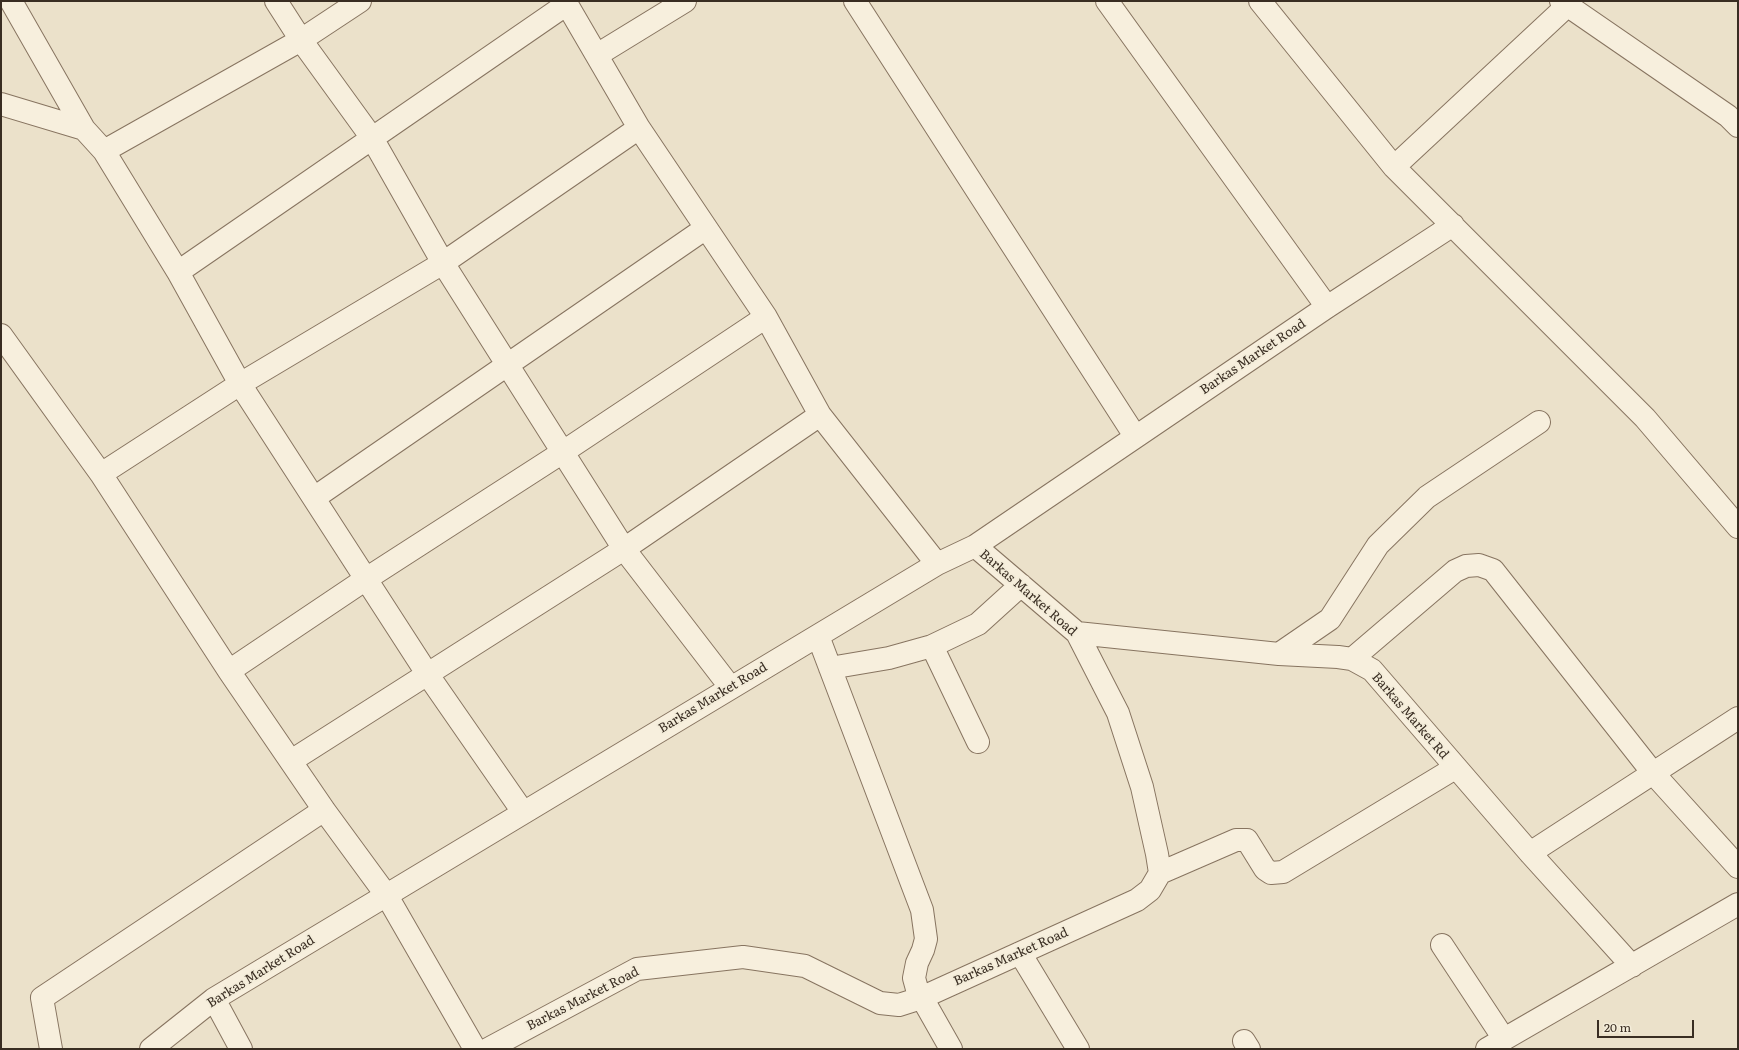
<!DOCTYPE html>
<html>
<head>
<meta charset="utf-8">
<style>
	body { margin:0 }
	#map { position:relative; width:1739px; height:1050px; overflow:hidden; background:#ebe1ca; font-family:Literata,serif }
	canvas { display:block }
	.frame { position:absolute; inset:0; border:2px solid #392d22; pointer-events:none }
	.scale { position:absolute; left:1597px; top:1020px; width:97px; height:18px; box-sizing:border-box; border:2px solid #392d22; border-top:0; padding-left:5px; font-size:12px; line-height:14px; white-space:nowrap; color:#392d22; -webkit-text-stroke:3px #f3ecd9; paint-order:stroke }
</style>
</head>
<body>
<div id="map">
<canvas width="1739" height="1050"></canvas>
<div class="frame"></div>
<div class="scale">20 m</div>
</div>
<script>
const ctx = document.querySelector('canvas').getContext('2d');
ctx.lineJoin = 'round';
function toPath(rows) {
  const path = new Path2D();
  for (const r of rows) {
    path.moveTo(r[0], r[1]);
    for (let i = 2; i < r.length; i += 2) path.lineTo(r[i], r[i + 1]);
  }
  return path;
}
function trace(path, color, width, dash) {
  ctx.strokeStyle = color;
  ctx.lineWidth = width;
  ctx.lineCap = dash ? 'butt' : 'round';
  ctx.setLineDash(dash || []);
  ctx.stroke(path);
}
function write(font, color, halo, rows, align = 'center') {
  ctx.font = font + ' Literata,serif';
  ctx.lineWidth = 3.5;
  ctx.setLineDash([]);
  ctx.textBaseline = 'middle';
  ctx.strokeStyle = halo;
  ctx.fillStyle = color;
  for (const [text, x, y, turn = 0] of rows) {
    ctx.save();
    ctx.translate(x, y);
    ctx.rotate((+turn || 0) * Math.PI / 180);
    ctx.textAlign = isNaN(turn) ? turn : align;
    if (halo) ctx.strokeText(text, 0, 0);
    ctx.fillText(text, 0, 0);
    ctx.restore();
  }
}
const street = toPath([
	[11,1,84,129,104,151,178,272,240,384,428,675,523,812],
	[276,1,301,40,372,138,443,263,624,549,731,688],
	[565,1,639,128,766,317,820,415,937,564],
	[855,1,1135,436],
	[1107,1,1327,307],
	[1260,1,1394,167,1645,418,1738,527],
	[1561,1,1728,116,1738,126],
	[597,55,685,1],
	[1,104,84,129],
	[104,151,301,40,360,1],
	[1394,167,1568,5],
	[178,272,567,4],
	[1,335,101,474,229,671,324,810,387,896,475,1049],
	[101,474,240,384,443,263,639,128],
	[314,498,706,228],
	[1077,633,1279,654,1338,657,1352,659,1372,670,1530,853,1632,966],
	[818,636,922,910,926,939,923,950,917,963,914,978,917,989,951,1049],
	[932,646,978,742],
	[1279,654,1330,619,1378,545,1427,497,1539,422],
	[1352,659,1455,571,1466,566,1479,565,1493,570,1653,773,1738,867],
	[830,668,889,658,932,646,978,624,1021,585],
	[229,671,366,579,563,452,766,317],
	[291,761,624,549,820,415],
	[1530,853,1738,718],
	[1160,873,1236,840,1247,840,1265,869,1271,873,1283,872,1455,768],
	[1442,945,1504,1039],
	[1020,953,1078,1049],
	[214,999,241,1049],
	[1244,1041,1249,1049],
	[51,1049,42,998,324,810],
	[151,1049,214,999,937,564,975,546,1327,307,1453,225],
	[488,1049,637,969,743,957,805,966,880,1003,899,1005,921,998,1137,900,1150,890,1160,873,1157,854,1142,787,1118,713,1077,633,975,546],
	[1487,1049,1738,904]
]);
trace(street, '#877460', 24);
trace(street, '#f7efdd', 22);
write('13px', '#392d22', '#f3ecd9', [
	["Barkas Market Road",1253,357,-34],
	["Barkas Market Road",1028,593,41],
	["Barkas Market Road",713,698,-31],
	["Barkas Market Rd",1410,716,49],
	["Barkas Market Road",1011,957,-24],
	["Barkas Market Road",261,972,-32],
	["Barkas Market Road",583,999,-27]
]);
</script>
</body>
</html>
